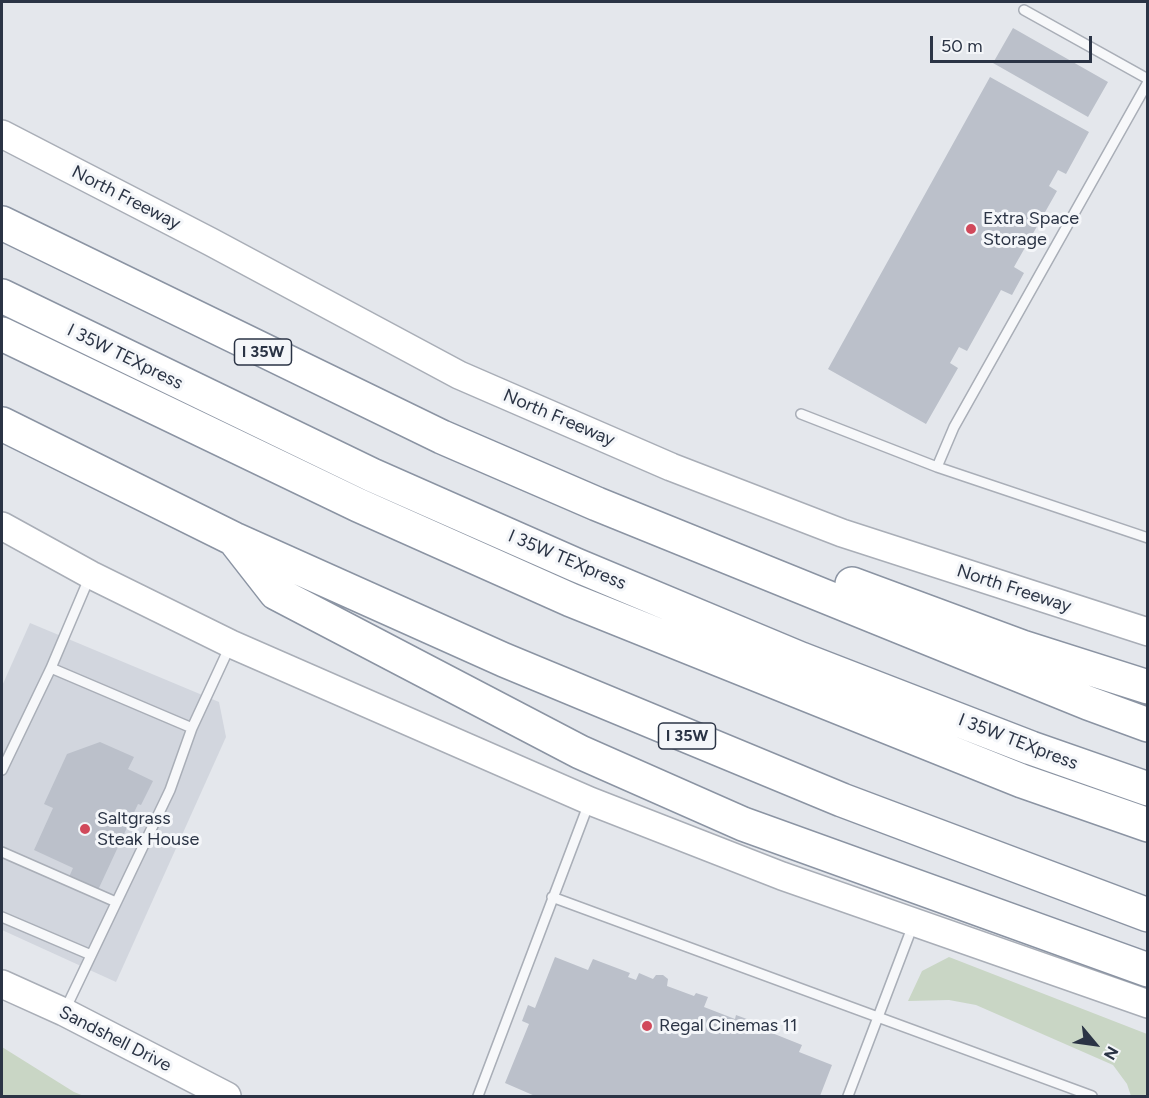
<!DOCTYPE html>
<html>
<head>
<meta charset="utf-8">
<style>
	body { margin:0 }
	#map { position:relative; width:1149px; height:1098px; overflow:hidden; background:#e4e7ec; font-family:Figtree,sans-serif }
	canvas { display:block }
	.frame { position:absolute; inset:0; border:3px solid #2b3445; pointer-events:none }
	.north { position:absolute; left:1065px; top:1014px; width:60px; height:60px; -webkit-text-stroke:4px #f4f6f9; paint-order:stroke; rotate:119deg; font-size:16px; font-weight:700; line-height:24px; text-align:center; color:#2b3445 }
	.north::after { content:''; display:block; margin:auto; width:21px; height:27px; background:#2b3445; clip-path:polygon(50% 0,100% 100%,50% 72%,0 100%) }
	.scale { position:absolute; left:930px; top:36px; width:162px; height:27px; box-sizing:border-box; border:3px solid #2b3445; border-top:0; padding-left:8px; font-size:18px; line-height:21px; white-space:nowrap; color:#2b3445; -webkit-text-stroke:4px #f4f6f9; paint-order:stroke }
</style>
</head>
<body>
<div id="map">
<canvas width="1149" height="1098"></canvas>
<div class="frame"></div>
<div class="north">N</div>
<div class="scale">50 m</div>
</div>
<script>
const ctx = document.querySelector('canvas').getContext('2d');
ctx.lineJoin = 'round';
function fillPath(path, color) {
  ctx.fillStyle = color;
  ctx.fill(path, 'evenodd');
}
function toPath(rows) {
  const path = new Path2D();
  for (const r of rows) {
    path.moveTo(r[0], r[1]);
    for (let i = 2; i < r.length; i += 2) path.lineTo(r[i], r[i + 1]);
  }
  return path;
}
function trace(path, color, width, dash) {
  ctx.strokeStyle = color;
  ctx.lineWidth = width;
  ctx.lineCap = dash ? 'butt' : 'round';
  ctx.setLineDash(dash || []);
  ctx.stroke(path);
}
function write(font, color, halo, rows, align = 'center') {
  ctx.font = font + ' Figtree,sans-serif';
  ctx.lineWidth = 6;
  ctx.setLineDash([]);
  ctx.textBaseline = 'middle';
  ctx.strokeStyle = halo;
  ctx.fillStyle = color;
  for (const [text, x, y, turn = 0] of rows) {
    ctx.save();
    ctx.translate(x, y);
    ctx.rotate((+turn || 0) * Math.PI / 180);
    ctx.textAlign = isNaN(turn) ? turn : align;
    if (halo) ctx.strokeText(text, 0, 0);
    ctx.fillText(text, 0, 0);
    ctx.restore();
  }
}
fillPath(toPath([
	[30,623,219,702,226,737,116,982,2,930,2,686]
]), '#d2d6de');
fillPath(toPath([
	[949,957,1147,1034,1147,1096,1131,1096,1127,1084,1113,1065,976,1005,949,1000,908,1001,922,971],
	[2,1047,74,1092,84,1096,2,1096]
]), '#c9d6c5');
fillPath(toPath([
	[1013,28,1108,82,1088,117,993,63],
	[990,77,1089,132,1066,174,1058,170,1049,186,1057,191,1014,267,1024,273,1012,295,1001,290,967,351,959,347,950,363,958,368,926,424,828,369],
	[100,742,134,757,128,769,153,781,141,805,138,804,98,890,69,877,73,868,34,850,53,808,44,804,67,754],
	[555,957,588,970,593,959,630,973,628,977,636,980,639,973,653,979,656,975,663,975,668,979,667,986,694,996,696,993,708,997,704,1007,735,1019,736,1015,774,1029,772,1033,802,1045,799,1052,832,1065,820,1096,535,1096,505,1083,529,1024,522,1021,528,1005,535,1008]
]), '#bbc0ca');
const lane = toPath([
	[1024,10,1148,79],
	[1148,82,954,427,937,467,1148,538],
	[801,414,937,467],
	[51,668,90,576],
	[2,770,51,668,192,728,230,646],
	[2,852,116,902],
	[552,897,1092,1096],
	[2,917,91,955],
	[65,1010,170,790,192,728],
	[478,1096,589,803],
	[848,1096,913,925]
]);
const secondary = toPath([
	[2,134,211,242,459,375,671,467,842,533,1148,632],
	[2,526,91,575,231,644,590,801,782,876,1148,1004],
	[2,984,64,1012,227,1096]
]);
const highway = toPath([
	[2,223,442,437,597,504,1088,703,1148,725],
	[2,296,372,475,576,565,801,659,1031,748,1148,789],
	[2,334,358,505,571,600,1022,781,1148,825],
	[2,424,234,539,504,660,842,800,1148,915],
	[237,543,276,593,580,752,743,824,1148,970],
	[852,584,1022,647,1148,687]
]);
trace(lane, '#a9aeb7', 12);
trace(secondary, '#a9aeb7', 30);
trace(highway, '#8b94a3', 36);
trace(lane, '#f7f8fa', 9);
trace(secondary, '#fff', 27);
trace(highway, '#fff', 33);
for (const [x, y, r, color] of [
	[971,229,6,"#d1495b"],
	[85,829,6,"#d1495b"],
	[647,1026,6,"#d1495b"]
]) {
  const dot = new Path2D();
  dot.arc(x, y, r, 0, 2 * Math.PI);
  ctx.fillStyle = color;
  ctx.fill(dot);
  trace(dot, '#f4f6f9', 2);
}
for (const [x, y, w] of [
	[263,352,57],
	[687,736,57]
]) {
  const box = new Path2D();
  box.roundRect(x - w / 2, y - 13, w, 26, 4.5);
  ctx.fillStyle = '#f4f6f9';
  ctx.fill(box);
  trace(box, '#2b3445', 1.5);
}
write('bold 16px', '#2b3445', null, [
	["I 35W",263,352],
	["I 35W",687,736]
]);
write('18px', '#2b3445', '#f4f6f9', [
	["North Freeway",126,198,27],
	["I 35W TEXpress",125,357,26],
	["North Freeway",559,418,23],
	["I 35W TEXpress",567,560,23],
	["North Freeway",1014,589,18],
	["I 35W TEXpress",1018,742,21],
	["Sandshell Drive",115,1039,27]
]);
write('18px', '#2b3445', '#f4f6f9', [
	["Extra Space",983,219],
	["Storage",983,240],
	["Saltgrass",97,819],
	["Steak House",97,840],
	["Regal Cinemas 11",659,1026]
], 'left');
</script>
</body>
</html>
